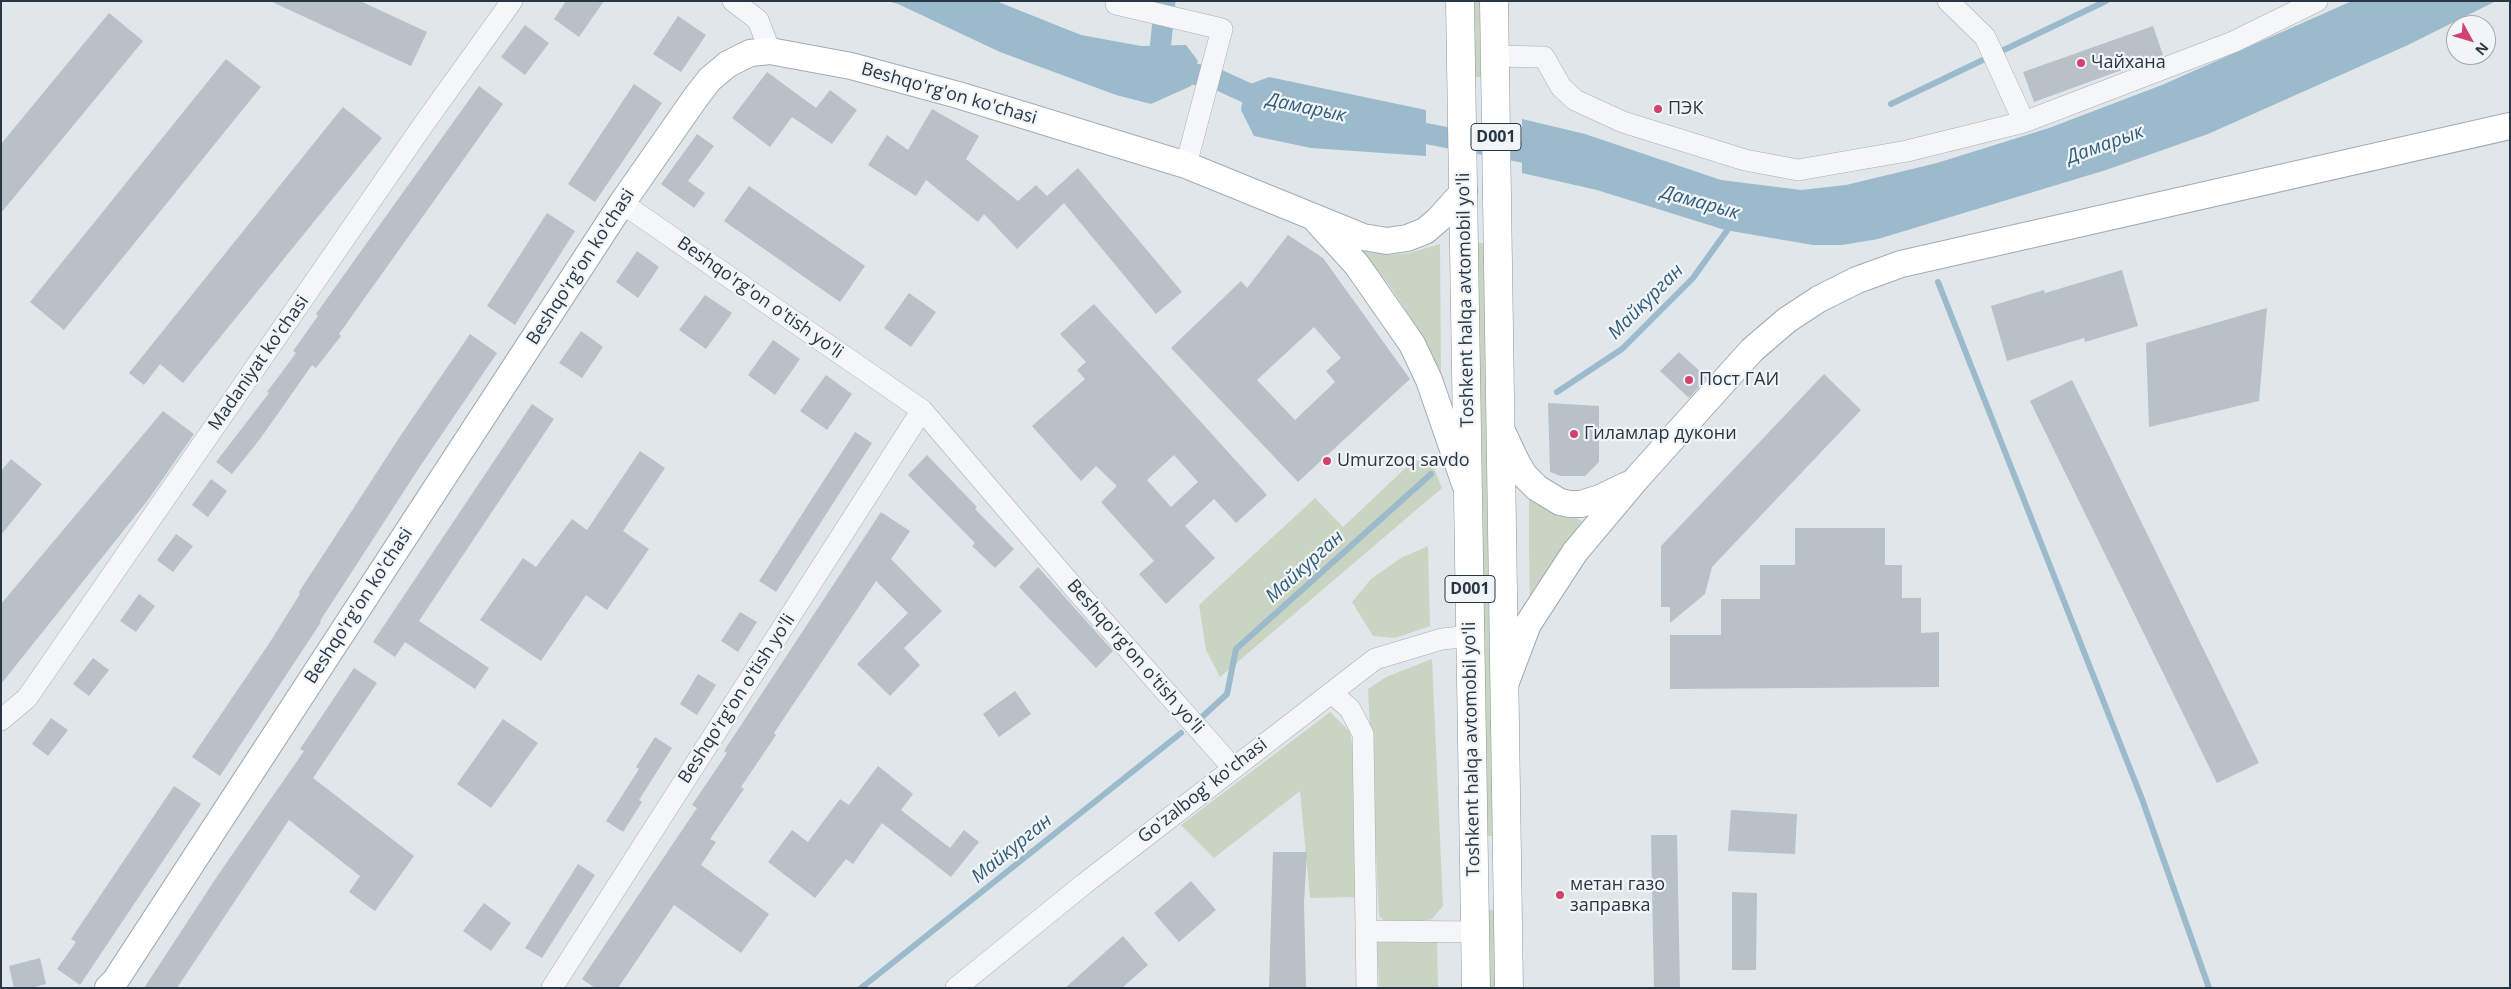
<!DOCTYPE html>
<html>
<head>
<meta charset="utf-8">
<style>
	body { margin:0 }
	#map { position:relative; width:2511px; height:989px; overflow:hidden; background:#e1e6ea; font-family:"Open Sans",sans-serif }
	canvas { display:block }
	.frame { position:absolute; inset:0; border:2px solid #293643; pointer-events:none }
	.north { position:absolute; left:2446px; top:15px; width:50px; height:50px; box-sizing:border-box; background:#f1f5f8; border:1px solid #a1a9b0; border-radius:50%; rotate:129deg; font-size:14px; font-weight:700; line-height:20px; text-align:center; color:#293643 }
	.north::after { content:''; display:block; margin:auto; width:18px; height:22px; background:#d3426e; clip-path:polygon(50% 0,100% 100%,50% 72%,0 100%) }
</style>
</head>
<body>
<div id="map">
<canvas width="2511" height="989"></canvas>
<div class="frame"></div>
<div class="north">N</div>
</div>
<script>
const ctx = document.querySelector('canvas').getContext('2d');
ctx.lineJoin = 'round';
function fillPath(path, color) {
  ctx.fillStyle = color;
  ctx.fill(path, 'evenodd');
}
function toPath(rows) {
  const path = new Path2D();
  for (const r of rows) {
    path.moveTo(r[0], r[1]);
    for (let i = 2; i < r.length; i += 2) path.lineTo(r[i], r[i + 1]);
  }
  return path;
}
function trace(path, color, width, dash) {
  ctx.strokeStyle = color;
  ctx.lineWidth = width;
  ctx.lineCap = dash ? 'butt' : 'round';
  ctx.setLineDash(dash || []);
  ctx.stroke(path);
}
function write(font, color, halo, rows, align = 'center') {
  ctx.font = font + ' "Open Sans",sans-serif';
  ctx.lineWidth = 4.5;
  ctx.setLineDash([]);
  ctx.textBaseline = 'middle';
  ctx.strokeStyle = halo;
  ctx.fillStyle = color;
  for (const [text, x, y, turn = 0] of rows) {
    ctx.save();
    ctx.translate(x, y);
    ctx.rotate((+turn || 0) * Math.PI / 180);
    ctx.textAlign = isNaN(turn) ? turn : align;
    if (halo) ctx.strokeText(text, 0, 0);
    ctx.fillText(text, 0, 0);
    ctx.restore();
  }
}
fillPath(toPath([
	[1468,1,1480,1,1481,77,1469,77],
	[1473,243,1485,243,1496,836,1484,836],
	[1440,244,1441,373,1418,329,1390,286,1361,250,1388,255,1409,253],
	[1414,460,1432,463,1442,488,1220,677,1206,650,1199,605,1315,498,1343,527],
	[1529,497,1582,521,1530,606,1529,551],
	[1428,546,1430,626,1395,638,1373,636,1352,602,1371,579,1401,558],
	[1432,659,1443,906,1432,919,1415,923,1388,924,1379,916,1368,689,1386,677],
	[1330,712,1350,732,1357,774,1362,897,1310,898,1300,791,1214,858,1181,825],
	[1482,910,1497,910,1499,988,1483,988],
	[1437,938,1438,988,1379,988,1377,940]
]), '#c9d5c2');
fillPath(toPath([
	[887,1,996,1,1081,35,1141,46,1186,45,1198,61,1191,86,1151,104,1116,95,1000,52,898,4],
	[2352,1,2496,1,2408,45,2208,134,2106,170,1878,239,1842,245,1813,245,1725,230,1597,190,1522,173,1522,119,1585,134,1721,180,1801,190,1846,185,1937,163,2049,128,2162,85],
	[1269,77,1426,110,1426,156,1311,148,1254,136,1241,110,1245,86]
]), '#9bbacb');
trace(toPath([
	[1891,104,2106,1],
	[1938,282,2142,799,2209,988],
	[1557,392,1622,349,1693,278,1731,225],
	[1202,717,1227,694,1236,649,1431,474],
	[861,988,1181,733]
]), '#9bbacb', 6);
trace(toPath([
	[1158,70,1165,1],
	[1165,71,1210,76,1258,98,1270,100],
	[1397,128,1522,152,1551,160]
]), '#9bbacb', 21);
fillPath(toPath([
	[270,1,360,1,427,32,411,66],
	[566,1,604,1,579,37,554,19],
	[109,13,143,41,1,213,1,144],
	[678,16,706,35,681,72,653,54],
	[525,25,549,43,525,75,501,57],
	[2153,26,2163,55,2034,102,2023,72],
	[226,59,261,87,64,330,30,302],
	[767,72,816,108,830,90,857,110,832,144,792,117,770,147,732,118],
	[634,84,662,103,595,202,568,184],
	[479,86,503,104,339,334,341,336,316,368,312,365,260,439,232,474,216,462,269,393,267,392,296,353,293,351,318,316,316,314],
	[343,107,382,138,183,383,160,364,144,385,129,373],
	[932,109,979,136,966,159,1018,201,1036,185,1047,196,1078,168,1182,292,1156,314,1064,203,1017,249,984,214,978,222,926,180,916,196,868,165,887,135,908,150],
	[697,134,714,146,688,181,705,193,694,208,661,184],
	[749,186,865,266,840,302,724,221],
	[547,213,575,231,515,325,487,306],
	[1288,235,1323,258,1410,379,1298,482,1171,348,1241,281,1247,288],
	[1314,327,1341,358,1326,371,1335,382,1295,420,1257,380],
	[637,251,659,267,638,298,616,282],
	[2122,270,2138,326,2085,342,2084,338,2007,361,1991,306,2044,290,2045,293],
	[909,293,936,312,911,347,884,328],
	[705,295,732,313,706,349,679,330],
	[1094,304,1267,495,1236,523,1214,499,1185,526,1215,558,1166,604,1139,574,1154,561,1101,502,1117,486,1096,466,1081,481,1032,426,1085,379,1077,370,1086,362,1060,334],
	[1174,455,1198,482,1171,507,1147,480],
	[2267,308,2259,401,2149,427,2146,343],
	[581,331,603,347,582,378,559,363],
	[470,334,497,353,419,468,320,621,321,622,220,776,192,757,270,642,300,594,299,592,403,432],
	[773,340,800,359,775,395,748,375],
	[1679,352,1707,378,1689,398,1660,371],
	[1824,374,1861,410,1712,567,1705,594,1670,623,1670,607,1661,607,1661,546],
	[826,375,852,394,827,430,800,411],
	[2072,380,2259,763,2217,783,2030,401],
	[1548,403,1599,406,1599,462,1585,476,1561,476,1550,472],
	[532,404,554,419,419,621,489,668,475,689,405,642,395,657,373,642],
	[163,411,194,434,148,500,1,684,1,604],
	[855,432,872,443,776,592,759,581],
	[640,451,665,468,623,531,649,549,607,610,586,595,541,661,480,620,523,558,536,567,572,519,587,530],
	[927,455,977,507,975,509,1014,549,995,568,972,546,975,543,908,475],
	[11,459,42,484,1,535,1,471],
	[211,479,227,491,208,517,192,505],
	[881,512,910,531,891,559,942,611,904,648,920,665,890,696,857,664,908,613,876,581,774,733,776,735,741,787,744,789,710,839,716,842,701,865,769,914,741,953,674,905,618,988,595,988,582,979,697,808,692,805,727,753,724,751],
	[1795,528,1885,528,1885,565,1902,565,1902,598,1921,598,1921,633,1939,632,1939,687,1670,689,1670,635,1721,635,1721,599,1760,599,1760,565,1795,565],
	[176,534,193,546,173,572,157,560],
	[1038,567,1113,651,1096,668,1019,587],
	[139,594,155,606,136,632,120,621],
	[740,612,757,622,738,652,721,641],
	[93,658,109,670,89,696,73,684],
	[354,668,377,683,313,778,414,856,375,911,349,892,360,876,289,820,177,988,144,988,218,875,304,751,300,749],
	[698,674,716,685,697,715,680,704],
	[1015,691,1031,714,999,737,983,714],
	[51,718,68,730,48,756,32,744],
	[503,719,538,743,491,808,457,784],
	[655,737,672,748,639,800,642,802,623,832,606,821,639,769,636,767],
	[878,766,913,794,901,810,950,848,964,830,979,842,951,877,882,823,853,864,846,859,815,898,768,862,792,830,808,842,840,799,849,805],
	[174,786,201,804,80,985,57,969,76,942,71,939],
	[1731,810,1797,814,1795,854,1728,851],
	[1651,835,1677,835,1680,988,1654,988],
	[1273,852,1307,852,1304,903,1306,988,1269,988],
	[578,864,595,875,542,958,525,948],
	[1191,881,1216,910,1179,942,1154,913],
	[1732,892,1757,893,1756,970,1732,970],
	[484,903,511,923,491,951,463,931],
	[1123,936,1148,965,1122,988,1065,988],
	[40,958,46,984,31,988,14,988,9,966]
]), '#b8c0c8');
const minor = toPath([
	[733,1,758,20,770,51],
	[1948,1,1985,37,2024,122],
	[1116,4,1222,29,1186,165],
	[1495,56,1544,57,1561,87,1575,100,1623,122,1745,160,1798,170,1907,151,2024,122,2233,42,2317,1],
	[622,203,922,410,1075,589,1233,768],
	[1332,693,1350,709,1363,734,1367,988],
	[1,720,27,698,423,125,512,1],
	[1368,931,1475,932],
	[552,988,922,410],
	[956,988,1084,884,1375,659,1442,639,1471,636]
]);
const major = toPath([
	[1317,221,1357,265,1412,344,1429,380,1465,484],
	[1501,429,1517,463,1525,476,1537,488,1560,502,1570,504,1581,504,1600,498,1627,485],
	[1506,682,1528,624,1575,552,1638,477,1752,350,1787,320,1819,299,1857,280,1901,264,2510,126],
	[108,988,115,981,622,203,696,97,710,79,728,64,750,53,770,51,851,66,958,95,1186,165,1363,237,1387,241,1407,238,1425,231,1439,219,1464,191]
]);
const highway = toPath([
	[1460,1,1476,988],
	[1494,1,1509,988]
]);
trace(minor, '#a6aeb5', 22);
trace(major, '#a0acb7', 28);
trace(highway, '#8896a2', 29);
trace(minor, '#f4f6f8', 21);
trace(major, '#fff', 26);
trace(highway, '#fff', 28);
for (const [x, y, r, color] of [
	[2081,63,5,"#d3426e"],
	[1658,109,5,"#d3426e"],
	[1689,380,5,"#d3426e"],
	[1574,434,5,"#d3426e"],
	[1327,461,5,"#d3426e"],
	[1560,895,5,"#d3426e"]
]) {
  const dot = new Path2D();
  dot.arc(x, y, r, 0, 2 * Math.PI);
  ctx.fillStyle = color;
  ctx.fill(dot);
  trace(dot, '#f1f5f8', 2);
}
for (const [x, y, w] of [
	[1496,137,50],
	[1470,589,50]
]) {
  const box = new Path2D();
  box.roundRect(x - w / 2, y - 13.5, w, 27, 4);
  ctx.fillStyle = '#f1f5f8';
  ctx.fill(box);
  trace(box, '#293643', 1);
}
write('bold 16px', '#293643', null, [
	["D001",1496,137],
	["D001",1470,589]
]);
write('18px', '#293643', '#f1f5f8', [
	["Чайхана",2091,63],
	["ПЭК",1668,109],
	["Пост ГАИ",1699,380],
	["Гиламлар дукони",1584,434],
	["Umurzoq savdo",1337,461],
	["метан газо",1570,885],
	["заправка",1570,906]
], 'left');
write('18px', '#293643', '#f1f5f8', [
	["Beshqo'rg'on ko'chasi",949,94,16],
	["Beshqo'rg'on ko'chasi",581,267,-57],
	["Beshqo'rg'on o'tish yo'li",760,298,35],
	["Toshkent halqa avtomobil yo'li",1466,300,-91],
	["Madaniyat ko'chasi",259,363,-55],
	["Beshqo'rg'on ko'chasi",359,606,-57],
	["Beshqo'rg'on o'tish yo'li",1135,657,49],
	["Beshqo'rg'on o'tish yo'li",737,699,-57],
	["Toshkent halqa avtomobil yo'li",1472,749,-91],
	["Go'zalbog' ko'chasi",1203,791,-38]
]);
write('italic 19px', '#315c78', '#f1f5f8', [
	["Дамарык",1306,108,12],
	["Дамарык",2105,145,-20],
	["Дамарык",1700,203,16],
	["Майкурган",1646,302,-45],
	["Майкурган",1305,567,-42],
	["Майкурган",1012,849,-39]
]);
</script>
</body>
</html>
